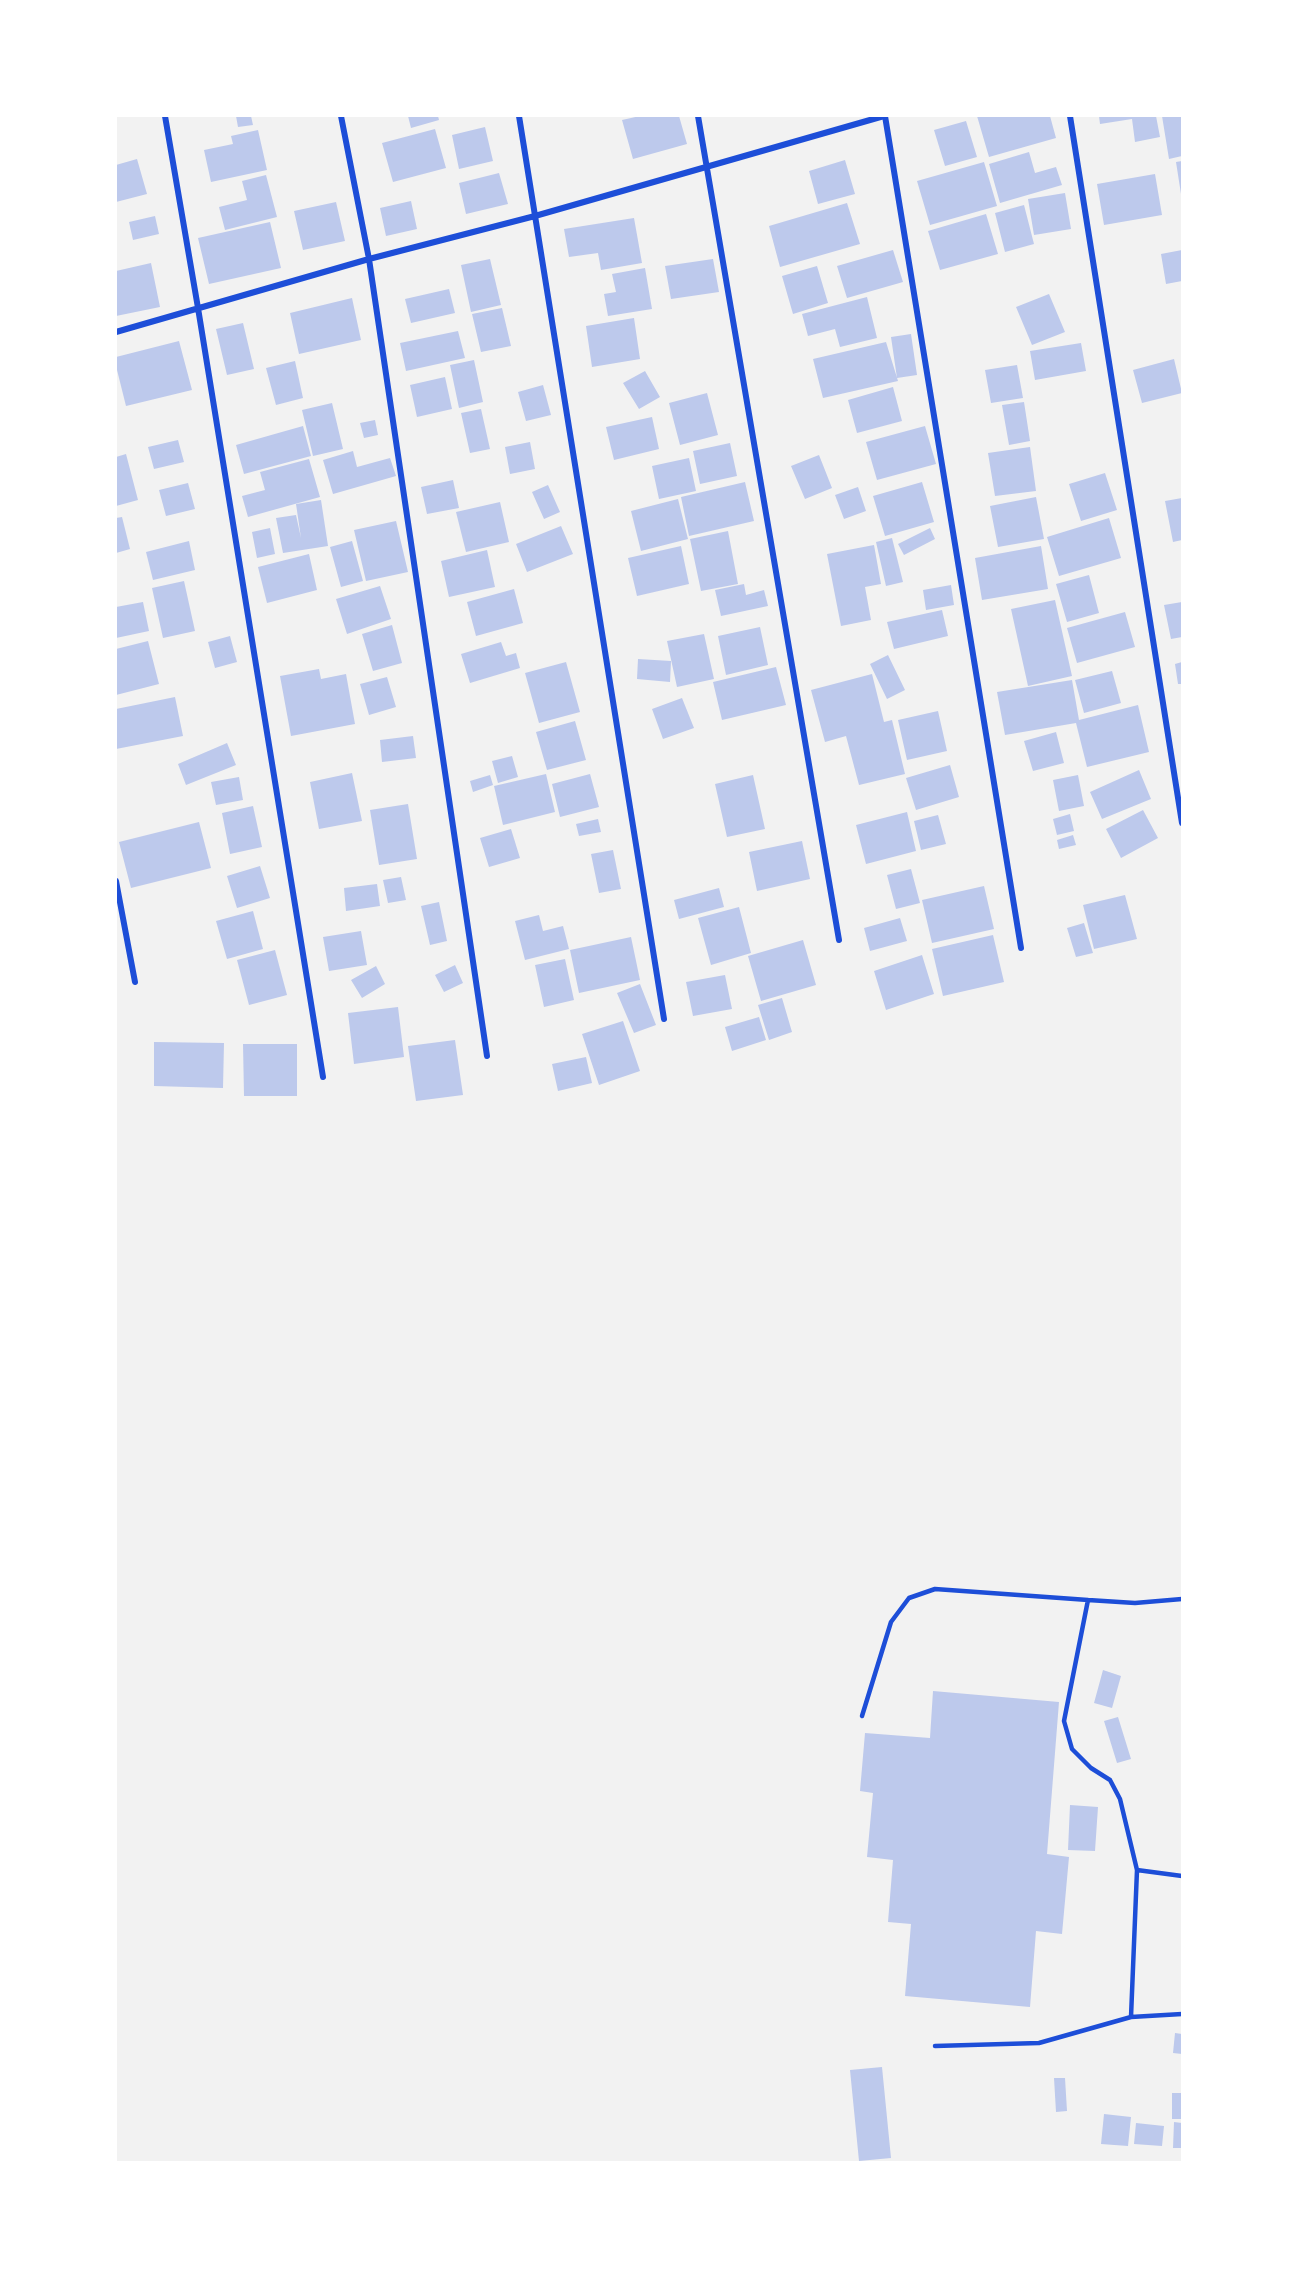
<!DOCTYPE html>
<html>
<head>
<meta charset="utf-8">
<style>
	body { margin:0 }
	#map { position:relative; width:1298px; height:2278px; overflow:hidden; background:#f2f2f2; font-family:Merriweather,serif }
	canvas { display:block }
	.frame { position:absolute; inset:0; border:117px solid #fff; pointer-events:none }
</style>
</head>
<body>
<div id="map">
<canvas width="1298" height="2278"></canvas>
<div class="frame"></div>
</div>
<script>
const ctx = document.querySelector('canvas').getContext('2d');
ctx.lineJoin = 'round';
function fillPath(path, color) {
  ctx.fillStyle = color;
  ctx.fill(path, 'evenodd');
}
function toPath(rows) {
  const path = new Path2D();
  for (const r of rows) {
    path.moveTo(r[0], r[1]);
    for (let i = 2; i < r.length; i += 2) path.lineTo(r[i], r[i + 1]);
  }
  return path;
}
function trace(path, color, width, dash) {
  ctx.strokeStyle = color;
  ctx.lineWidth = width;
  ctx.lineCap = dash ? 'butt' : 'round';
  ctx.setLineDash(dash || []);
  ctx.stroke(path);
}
fillPath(toPath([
	[236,116,251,116,253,125,238,127],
	[408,116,438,116,439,120,411,128],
	[640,116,679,116,687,144,633,159,622,120],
	[977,116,1050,116,1056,138,989,157],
	[1099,116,1156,116,1160,137,1135,142,1132,119,1100,124],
	[1162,116,1182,116,1182,156,1169,159],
	[966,121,977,157,945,166,934,130],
	[485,127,493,161,459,169,452,135],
	[435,129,446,168,393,182,382,143],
	[258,130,267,170,211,182,204,150,233,144,231,136],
	[1029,152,1035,173,1056,167,1062,185,1000,203,989,164],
	[137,159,147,194,116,202,116,165],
	[845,160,855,194,818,204,809,171],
	[1182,161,1182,194,1181,194,1176,162],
	[984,162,997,206,930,225,917,181],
	[499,173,508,204,466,214,459,183],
	[1155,174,1162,215,1104,225,1097,184],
	[266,175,277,217,225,230,219,207,247,200,242,181],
	[1065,193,1071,229,1034,235,1028,199],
	[411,201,417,229,386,236,380,208],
	[336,202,345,241,303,250,294,211],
	[847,203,860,244,780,267,769,226],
	[1024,205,1034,244,1005,252,995,213],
	[986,214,998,254,940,270,928,231],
	[155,216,159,234,133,240,129,222],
	[634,218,642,263,601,270,598,253,569,257,564,229],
	[270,222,281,268,209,284,198,238],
	[893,250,903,282,847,298,837,266],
	[1182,250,1182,281,1166,284,1161,254],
	[490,259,501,305,471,312,461,265],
	[713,259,719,292,671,299,665,266],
	[151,263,160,307,116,316,116,271],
	[817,266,828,303,793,314,782,276],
	[645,268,652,309,608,316,604,294,616,292,612,274],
	[449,289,455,313,411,323,405,299],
	[1049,294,1065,332,1032,345,1016,307],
	[867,297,877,338,840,347,835,329,808,336,802,314],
	[352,298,361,340,299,354,290,313],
	[502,308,511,346,481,352,472,314],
	[634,318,640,359,592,367,586,326],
	[243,323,254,369,227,375,216,329],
	[458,331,465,358,406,371,400,343],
	[911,334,917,375,897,378,891,337],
	[179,341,192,390,126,406,116,366,116,357],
	[886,342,898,381,823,398,813,359],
	[1081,343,1086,371,1035,380,1030,351],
	[1174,359,1182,393,1142,403,1133,370],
	[474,360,483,402,459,408,450,365],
	[295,361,303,398,276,405,266,368],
	[1017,365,1023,398,991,403,985,370],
	[645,371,660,397,639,409,623,383],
	[445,377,452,409,417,417,410,385],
	[543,385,551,415,526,421,518,392],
	[893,387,902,421,857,433,848,400],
	[707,393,718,435,680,445,669,403],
	[1024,402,1030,441,1009,445,1002,405],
	[332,403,343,449,313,456,302,410],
	[481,409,490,449,470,453,461,413],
	[652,417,659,449,614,460,606,427],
	[375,420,378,435,364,438,360,423],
	[303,426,311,456,244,474,236,445],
	[925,426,936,464,877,480,866,442],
	[178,440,184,462,154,469,148,447],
	[530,442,535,469,510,474,505,447],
	[730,443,737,476,700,484,693,451],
	[1030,447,1036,491,995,496,988,453],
	[353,451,357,467,390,458,396,476,333,494,323,460],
	[126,454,138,500,116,506,116,457],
	[819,455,832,488,805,499,791,466],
	[689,458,696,491,659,499,652,466],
	[309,459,320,497,248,517,242,496,265,490,260,472],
	[1105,473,1117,510,1081,521,1069,484],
	[453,480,459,508,427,514,421,487],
	[745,482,754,521,689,536,681,497],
	[922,482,934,522,885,536,873,496],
	[188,483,195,509,166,516,159,490],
	[548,485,560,512,544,519,532,492],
	[858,487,866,511,844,519,835,495],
	[1036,497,1044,539,998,547,990,506],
	[1182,498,1182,540,1173,542,1165,501],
	[678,499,688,539,641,551,631,511],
	[321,500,328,546,283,553,276,518,296,515,301,538,296,504],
	[500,502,509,542,466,552,456,512],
	[122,517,130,549,116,553,116,518],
	[1109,518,1121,558,1059,576,1047,537],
	[396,521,408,572,366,581,354,530],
	[561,526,573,554,527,572,516,544],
	[270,528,275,554,257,558,252,532],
	[930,528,935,539,904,555,898,544],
	[728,531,738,584,701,591,690,539],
	[892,538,903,582,886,586,876,542],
	[189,541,195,570,153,580,146,552],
	[352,541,363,581,341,587,330,547],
	[874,545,881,584,865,587,871,620,841,626,827,554],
	[681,546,689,584,637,596,628,558],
	[1041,546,1048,589,982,600,975,558],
	[487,550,495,587,449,597,441,561],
	[309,554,317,590,267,603,258,567],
	[1089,575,1099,613,1067,622,1056,584],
	[184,581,195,631,163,638,152,588],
	[744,584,746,595,764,590,768,606,721,616,715,590],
	[951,585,954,605,926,610,923,590],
	[380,586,391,619,347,634,336,599],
	[514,589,523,623,476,636,467,602],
	[1055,600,1072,676,1028,686,1011,609],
	[143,602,149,631,116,638,116,607],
	[1182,602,1182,637,1171,639,1164,605],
	[942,610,948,636,894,649,887,622],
	[1125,612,1135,647,1077,663,1067,628],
	[392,625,402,663,373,671,362,634],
	[760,627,768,665,726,675,718,636],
	[704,634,714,679,677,687,667,641],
	[230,636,237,662,215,668,208,642],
	[148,641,159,684,116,695,116,649],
	[501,642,506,656,516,653,520,668,470,683,461,654],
	[888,655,905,690,887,699,870,664],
	[638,659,671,661,670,682,637,679],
	[566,662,580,712,539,723,525,673],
	[1182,662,1182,684,1178,684,1175,664],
	[776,667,786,705,722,720,713,682],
	[319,669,321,679,346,674,355,724,291,736,280,676],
	[1112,671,1121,703,1084,713,1075,680],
	[872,674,884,722,892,720,905,774,859,785,846,736,825,742,811,690],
	[387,677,396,707,369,715,360,684],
	[1072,680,1079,720,1138,705,1149,752,1087,767,1076,723,1005,735,997,692],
	[175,697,183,736,116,749,116,709],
	[682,698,694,728,663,739,652,709],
	[938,711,947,751,907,760,898,720],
	[575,721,586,760,547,770,536,732],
	[1056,732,1064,763,1033,771,1024,741],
	[413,736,416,758,382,762,380,740],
	[227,743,236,765,186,785,178,764],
	[512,756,518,777,498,783,492,761],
	[950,765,959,797,916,810,906,778],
	[1139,770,1151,799,1102,819,1090,792],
	[352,773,362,821,319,829,310,782],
	[546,774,555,812,503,825,494,786],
	[590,774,599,807,560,817,552,784],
	[490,775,493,785,473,792,470,781],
	[753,775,765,829,727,837,715,784],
	[1078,775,1084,806,1059,811,1053,780],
	[239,777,243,800,216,805,211,782],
	[408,804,417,859,379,865,370,810],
	[253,806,262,847,230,854,222,813],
	[1143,810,1158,838,1121,858,1106,829],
	[907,812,916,851,866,864,856,825],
	[1070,814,1074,831,1057,835,1053,819],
	[938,815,946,844,921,850,914,821],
	[598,819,601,832,579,836,576,824],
	[199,822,211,868,131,888,119,842],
	[511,829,520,858,489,867,480,838],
	[1073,835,1076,845,1059,849,1057,840],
	[802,841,810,879,757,891,749,852],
	[613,850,621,889,599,893,591,854],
	[260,866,270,898,237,908,227,876],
	[911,869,920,903,896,909,887,875],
	[401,877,406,900,388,903,383,880],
	[377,884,380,906,346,911,344,888],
	[984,886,994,929,932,943,922,900],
	[719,888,724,907,679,919,674,900],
	[1125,895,1137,939,1094,949,1083,905],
	[439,902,447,941,430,945,421,906],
	[739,907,751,953,711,965,698,918],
	[253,911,263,949,227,959,216,921],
	[539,915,543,931,563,926,569,949,525,960,515,921],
	[900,918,907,941,870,951,864,928],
	[1084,923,1093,953,1076,957,1067,928],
	[361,931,367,965,329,971,323,937],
	[993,935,1004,982,943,996,932,949],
	[631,937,640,980,579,993,570,950],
	[803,940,816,985,761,1001,748,956],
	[275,950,287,995,249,1005,237,960],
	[922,955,934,994,886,1010,874,971],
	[565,959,574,1000,544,1007,535,965],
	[455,965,463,983,444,992,435,975],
	[376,966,385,984,362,998,351,980],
	[725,975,732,1009,693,1016,686,982],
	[640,984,656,1025,634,1033,617,993],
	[782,998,792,1032,769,1040,758,1005],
	[398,1007,404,1057,354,1064,348,1013],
	[759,1017,766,1040,732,1051,725,1027],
	[623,1021,640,1071,599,1085,582,1034],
	[455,1040,463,1095,416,1101,408,1046],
	[154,1042,224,1043,223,1088,154,1086],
	[243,1044,297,1044,297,1096,244,1096],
	[586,1057,592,1083,558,1091,552,1064],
	[1103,1670,1121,1676,1112,1708,1094,1703],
	[933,1691,1059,1702,1047,1854,1069,1857,1062,1934,1036,1931,1030,2007,905,1996,911,1924,888,1922,893,1860,867,1857,873,1793,860,1791,865,1733,930,1738],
	[1118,1717,1131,1759,1117,1763,1104,1721],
	[1070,1805,1098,1807,1095,1851,1068,1850],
	[1175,2033,1182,2034,1182,2054,1173,2053],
	[882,2067,891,2158,859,2161,850,2070],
	[1054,2078,1065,2078,1067,2111,1056,2112],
	[1172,2093,1182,2093,1182,2119,1172,2119],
	[1104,2114,1131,2117,1128,2146,1101,2144],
	[1174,2122,1182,2123,1182,2148,1173,2148],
	[1136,2123,1164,2126,1162,2146,1134,2144]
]), '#bdc9ec');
trace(toPath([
	[862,1716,891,1622,909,1598,935,1589,1088,1600],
	[1137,1870,1120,1799,1110,1780,1091,1768,1072,1749,1064,1721,1088,1600,1135,1603,1182,1599],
	[1131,2017,1137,1870,1182,1876],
	[935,2046,1039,2043,1131,2017,1182,2014]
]), '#1d4ed8', 4.5);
trace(toPath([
	[165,116,198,308,323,1077],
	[341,116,369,259,487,1056],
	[519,116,664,1019],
	[698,116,839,940],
	[885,116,1021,948],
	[1070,116,1182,823],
	[116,332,369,259,535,216,884,116],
	[116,881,135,982]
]), '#1d4ed8', 6);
</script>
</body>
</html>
